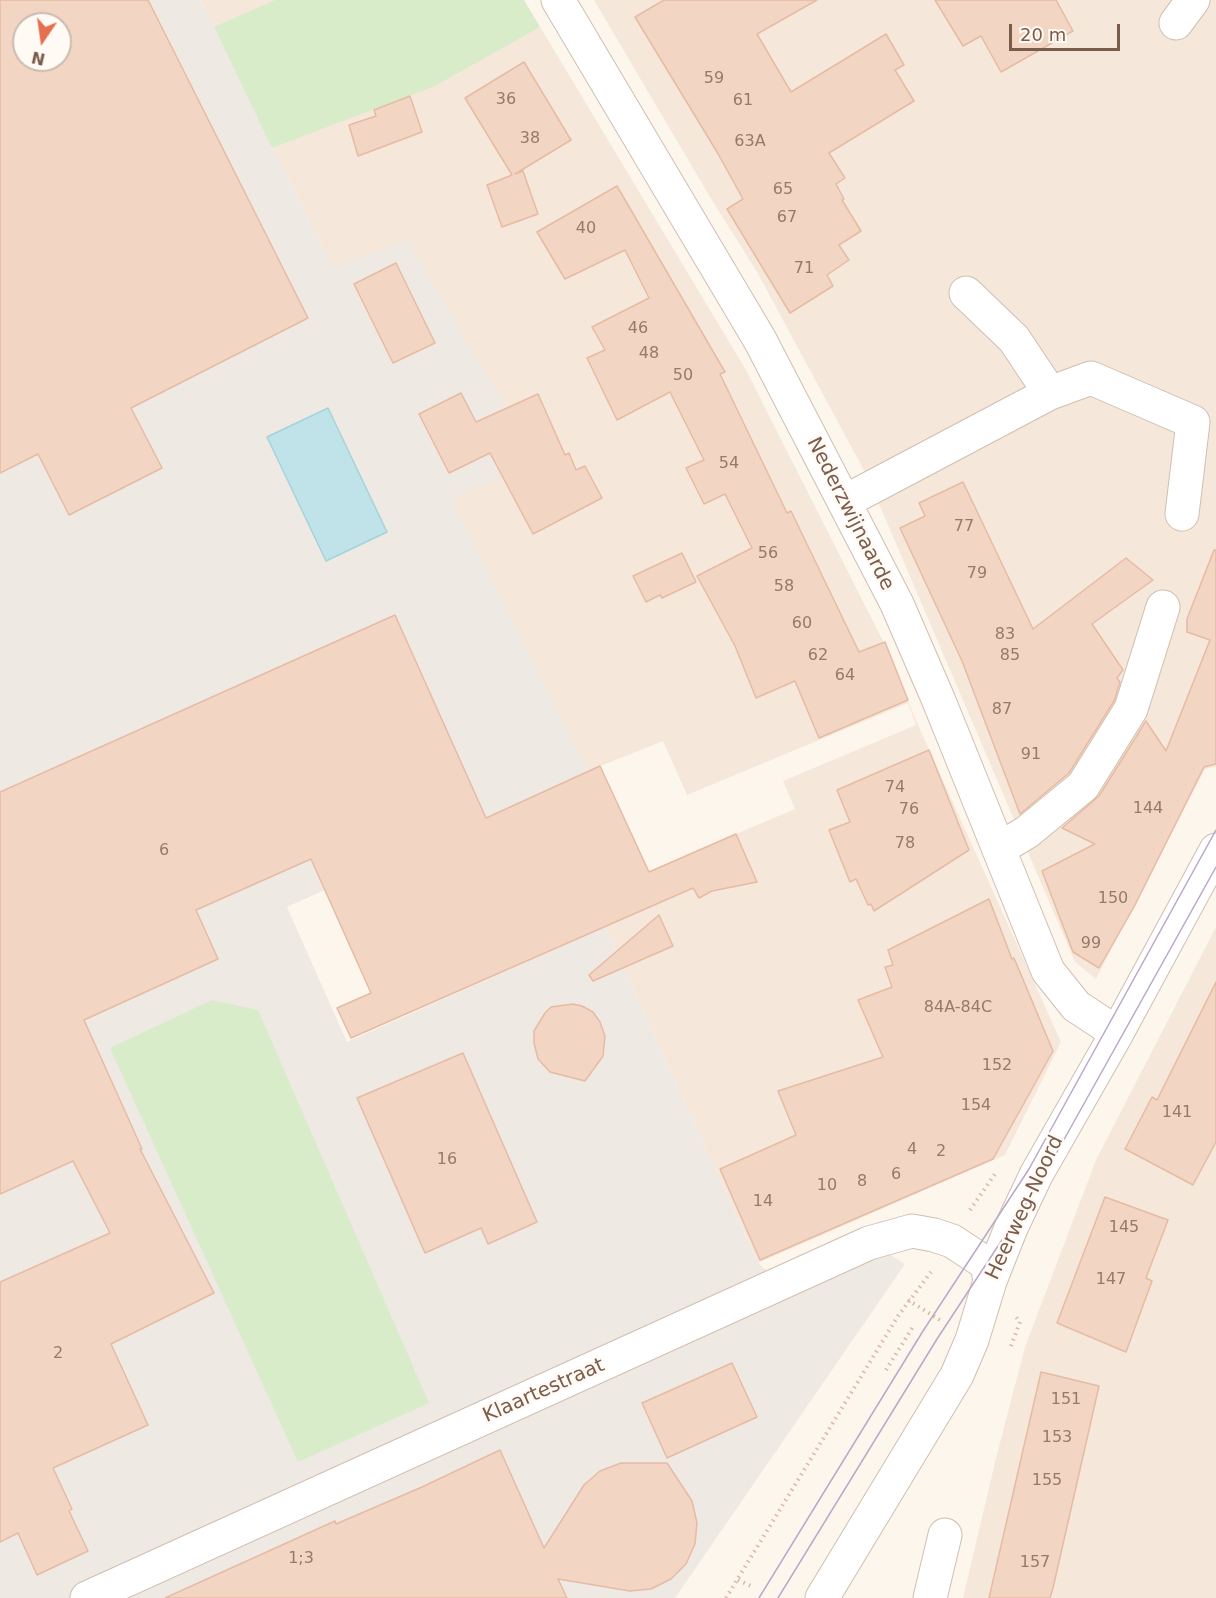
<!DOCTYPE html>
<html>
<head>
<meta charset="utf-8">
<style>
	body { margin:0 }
	#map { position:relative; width:1216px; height:1598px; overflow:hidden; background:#fdf6ec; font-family:"DejaVu Sans",sans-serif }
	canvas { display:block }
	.north { position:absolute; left:12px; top:12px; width:60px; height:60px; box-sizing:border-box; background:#fffaf3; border:2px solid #cabbb1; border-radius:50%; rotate:193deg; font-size:16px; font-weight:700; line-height:24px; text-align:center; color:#7a5c4d }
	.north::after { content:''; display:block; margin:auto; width:21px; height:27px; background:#e76f51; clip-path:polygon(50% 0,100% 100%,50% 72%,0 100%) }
	.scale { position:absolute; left:1009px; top:24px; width:111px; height:27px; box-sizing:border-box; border:3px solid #7a5c4d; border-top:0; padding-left:8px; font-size:18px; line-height:21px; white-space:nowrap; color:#7a5c4d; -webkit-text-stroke:4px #fffaf3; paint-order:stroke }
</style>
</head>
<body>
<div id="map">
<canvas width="1216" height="1598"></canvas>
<div class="north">N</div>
<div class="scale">20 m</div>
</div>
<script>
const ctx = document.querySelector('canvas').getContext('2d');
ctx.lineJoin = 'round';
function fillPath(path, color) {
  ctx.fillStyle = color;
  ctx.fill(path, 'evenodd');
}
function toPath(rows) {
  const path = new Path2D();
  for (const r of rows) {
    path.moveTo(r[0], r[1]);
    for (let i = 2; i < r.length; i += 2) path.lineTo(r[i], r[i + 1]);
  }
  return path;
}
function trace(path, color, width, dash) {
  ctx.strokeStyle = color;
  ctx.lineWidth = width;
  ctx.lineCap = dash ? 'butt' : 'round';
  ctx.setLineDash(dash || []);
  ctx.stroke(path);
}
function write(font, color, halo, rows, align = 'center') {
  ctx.font = font + ' "DejaVu Sans",sans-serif';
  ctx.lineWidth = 5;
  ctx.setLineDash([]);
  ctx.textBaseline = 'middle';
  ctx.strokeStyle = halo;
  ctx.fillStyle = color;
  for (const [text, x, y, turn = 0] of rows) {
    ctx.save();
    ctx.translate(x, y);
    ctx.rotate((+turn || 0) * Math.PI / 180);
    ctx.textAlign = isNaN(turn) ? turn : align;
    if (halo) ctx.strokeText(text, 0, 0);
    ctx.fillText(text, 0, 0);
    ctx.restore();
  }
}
fillPath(toPath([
	[200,0,524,0,746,370,884,643,918,725,1061,1042,1005,1155,758,1263,605,927,748,864,736,834,795,809,783,781,916,725,908,703,687,795,663,741,588,771,450,499,536,461,333,268],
	[594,0,1216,0,1216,767,1205,769,1096,979,1075,962,867,476,757,272,710,197],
	[1216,927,1216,1598,963,1598,996,1458,1025,1347,1096,1160]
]), '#f5e8da');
fillPath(toPath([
	[0,0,200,0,333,268,407,240,537,461,451,499,588,771,287,907,347,1042,605,927,758,1263,787,1288,876,1246,905,1264,675,1598,0,1598],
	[24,24,60,24,60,60,24,60]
]), '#efe9e4');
fillPath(toPath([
	[275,0,524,0,540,27,435,86,272,148,214,27],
	[212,1000,258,1010,429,1403,298,1462,110,1048]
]), '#d8ecc9');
const water = toPath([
	[328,408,387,532,326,561,267,437,328,408]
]);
fillPath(water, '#bfe3e8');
trace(water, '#a5d3da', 1.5);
const building = toPath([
	[0,0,148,0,308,318,131,408,162,468,69,515,38,454,0,473,0,0],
	[24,24,60,24,60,60,24,60,24,24],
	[664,0,817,0,757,34,791,92,886,34,904,65,895,70,914,101,829,153,845,178,836,184,844,199,842,200,861,231,839,245,849,260,827,275,833,286,790,313,727,209,743,199,717,152,635,17,664,0],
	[935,0,1056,0,1073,31,1001,72,981,36,963,46,935,0],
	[524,62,571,140,515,174,523,171,538,214,502,227,487,185,512,175,465,98,524,62],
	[410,96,422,132,358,156,349,125,376,116,374,110,410,96],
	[617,186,725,372,720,374,787,513,791,511,859,652,885,642,908,700,819,738,795,681,756,698,735,646,697,576,752,548,725,494,704,504,686,468,704,460,670,392,617,420,587,358,605,350,592,327,649,298,625,250,565,279,537,232,617,186],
	[396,263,435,343,393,363,354,284,396,263],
	[461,393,476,422,538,394,565,455,569,453,576,470,585,466,602,498,533,534,490,453,449,473,419,414,461,393],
	[963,482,1033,629,1126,558,1153,580,1092,624,1123,670,1117,678,1120,682,1114,701,1069,773,1020,814,962,661,900,528,925,516,919,503,963,482],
	[1214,550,1216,550,1216,764,1204,767,1134,907,1099,968,1073,952,1042,871,1095,844,1062,828,1099,796,1146,721,1166,751,1210,640,1187,632,1187,619,1214,550],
	[682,553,696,582,662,598,660,595,646,602,633,576,682,553],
	[395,615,486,818,600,766,649,872,736,834,757,882,712,891,699,898,693,888,351,1038,337,1008,371,993,311,859,196,910,218,959,84,1020,142,1149,140,1149,214,1293,111,1344,148,1425,53,1468,72,1509,69,1511,88,1551,37,1575,18,1533,0,1542,0,1282,110,1233,73,1161,0,1194,0,792,395,615],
	[929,750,969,850,874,911,871,904,868,905,856,879,850,882,829,830,850,822,837,790,929,750],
	[989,899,1012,959,1014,958,1053,1051,993,1159,760,1260,720,1169,796,1135,778,1091,883,1057,858,1000,892,987,885,967,893,965,888,950,989,899],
	[659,915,673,946,593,981,589,975,659,915],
	[1216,982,1216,1142,1193,1185,1125,1149,1152,1097,1157,1100,1216,982],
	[573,1004,582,1006,593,1012,600,1022,605,1036,603,1056,585,1081,550,1072,538,1059,534,1043,534,1031,545,1013,551,1007,573,1004],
	[463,1053,537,1222,488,1244,481,1228,425,1253,357,1098,463,1053],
	[1105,1197,1168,1220,1146,1278,1152,1281,1126,1352,1057,1323,1105,1197],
	[732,1363,757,1417,667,1458,642,1403,732,1363],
	[1041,1372,1099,1386,1053,1588,1050,1598,989,1598,1041,1372],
	[500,1450,544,1548,584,1485,600,1471,621,1463,667,1463,692,1501,697,1523,695,1544,686,1564,671,1579,651,1589,630,1591,558,1579,567,1598,165,1598,335,1521,336,1524,422,1487,500,1450]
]);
fillPath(building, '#f3d5c3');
trace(building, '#e6bba3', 1.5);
const minor = toPath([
	[558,0,760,340,897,604,939,701,1048,971,1076,1006,1117,1033],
	[1176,23,1193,0],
	[1050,393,1091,378,1193,422,1182,514],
	[844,502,1050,393,1014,339,966,293],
	[999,849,1027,832,1083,786,1131,709,1163,607],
	[87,1598,869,1243,912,1231,934,1235,952,1241,987,1264,990,1281],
	[822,1598,957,1375,972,1340,990,1281,1011,1228,1036,1175,1117,1033,1216,850],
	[930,1598,945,1535]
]);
trace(minor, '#d1beb0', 35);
trace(toPath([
	[970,1210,995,1174],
	[908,1300,940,1320],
	[1011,1346,1020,1322,1016,1317],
	[886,1370,914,1325],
	[738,1580,753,1587],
	[726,1598,898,1316,931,1272]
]), '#d9b8a5', 4, [1.5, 4.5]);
trace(minor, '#fff', 33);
trace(toPath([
	[759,1598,923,1331,1029,1169,1216,830],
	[778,1598,937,1339,1042,1179,1216,867]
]), '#b9a8c9', 1.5);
write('16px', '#987a6a', null, [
	["59",714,79],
	["36",506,100],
	["61",743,101],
	["38",530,139],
	["63A",750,142],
	["65",783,190],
	["67",787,218],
	["40",586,229],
	["71",804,269],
	["46",638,329],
	["48",649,354],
	["50",683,376],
	["54",729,464],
	["77",964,527],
	["56",768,554],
	["79",977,574],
	["58",784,587],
	["60",802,624],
	["83",1005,635],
	["62",818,656],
	["85",1010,656],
	["64",845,676],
	["87",1002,710],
	["91",1031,755],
	["74",895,788],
	["144",1148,809],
	["76",909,810],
	["78",905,844],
	["6",164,851],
	["150",1113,899],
	["99",1091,944],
	["84A-84C",958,1008],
	["152",997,1066],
	["154",976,1106],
	["141",1177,1113],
	["4",912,1150],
	["2",941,1152],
	["16",447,1160],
	["6",896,1175],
	["8",862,1182],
	["10",827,1186],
	["14",763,1202],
	["145",1124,1228],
	["147",1111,1280],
	["2",58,1354],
	["151",1066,1400],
	["153",1057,1438],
	["155",1047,1481],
	["1;3",301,1559],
	["157",1035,1563]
]);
write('20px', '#7a5c4d', '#fffaf3', [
	["Nederzwijnaarde",850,514,63],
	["Heerweg-Noord",1025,1208,-65],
	["Klaartestraat",544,1391,-24]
]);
</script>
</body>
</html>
